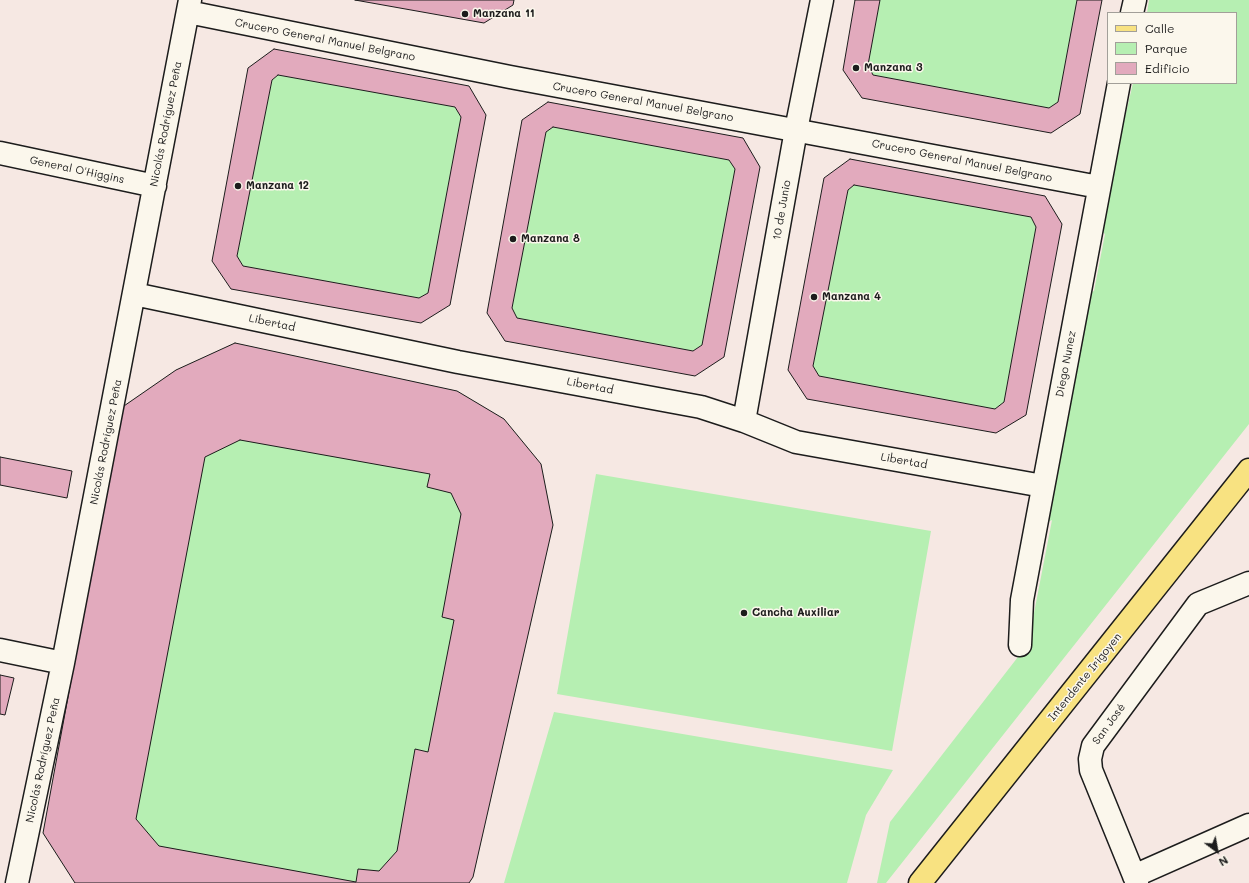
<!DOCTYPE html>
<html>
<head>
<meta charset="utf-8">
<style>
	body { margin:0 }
	#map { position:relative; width:1249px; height:883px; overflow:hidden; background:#f6e8e3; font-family:Mali,sans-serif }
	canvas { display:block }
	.legend { position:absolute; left:1107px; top:12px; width:130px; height:72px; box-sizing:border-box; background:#fbf7ec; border:1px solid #a29f99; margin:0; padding:5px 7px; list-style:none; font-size:12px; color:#1c1c1c }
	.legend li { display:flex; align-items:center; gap:8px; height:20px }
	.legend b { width:20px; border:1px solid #a29f99 }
	.north { position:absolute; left:1197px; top:831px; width:40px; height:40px; -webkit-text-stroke:3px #fbf7ec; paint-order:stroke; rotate:148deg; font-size:11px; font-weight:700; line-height:16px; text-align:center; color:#1c1c1c }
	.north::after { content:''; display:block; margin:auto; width:14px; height:18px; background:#1c1c1c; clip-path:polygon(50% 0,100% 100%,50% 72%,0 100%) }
</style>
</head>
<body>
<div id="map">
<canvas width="1249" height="883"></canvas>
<ul class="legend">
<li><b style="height:5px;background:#f8e281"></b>Calle</li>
<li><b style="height:11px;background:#b6efb2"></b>Parque</li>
<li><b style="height:11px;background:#e2aabd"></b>Edificio</li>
</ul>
<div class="north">N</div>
</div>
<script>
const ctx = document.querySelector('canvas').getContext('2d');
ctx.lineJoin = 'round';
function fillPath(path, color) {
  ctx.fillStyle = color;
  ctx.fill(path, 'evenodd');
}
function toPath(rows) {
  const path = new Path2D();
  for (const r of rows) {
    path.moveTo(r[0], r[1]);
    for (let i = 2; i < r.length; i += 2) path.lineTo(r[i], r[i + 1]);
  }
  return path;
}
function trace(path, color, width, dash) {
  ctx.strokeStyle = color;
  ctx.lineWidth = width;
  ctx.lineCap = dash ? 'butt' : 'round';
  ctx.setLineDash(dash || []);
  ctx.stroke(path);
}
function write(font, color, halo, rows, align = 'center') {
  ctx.font = font + ' Mali,sans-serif';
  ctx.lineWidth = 3;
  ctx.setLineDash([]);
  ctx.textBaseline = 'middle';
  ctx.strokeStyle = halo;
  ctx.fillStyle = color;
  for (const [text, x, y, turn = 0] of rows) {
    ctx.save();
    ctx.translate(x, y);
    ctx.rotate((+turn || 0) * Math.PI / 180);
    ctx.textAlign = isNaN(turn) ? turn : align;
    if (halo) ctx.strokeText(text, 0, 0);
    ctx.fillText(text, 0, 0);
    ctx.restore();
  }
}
fillPath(toPath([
	[880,0,1077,0,1058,102,1049,108,873,75,868,65],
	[1149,0,1249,0,1249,424,886,883,877,883,890,822,1028,644,1052,520,1036,528,1052,375,1089,293,1094,291,1105,234,1100,230,1098,233,1133,83,1236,83,1236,13,1147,13],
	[278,75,455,107,461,117,428,293,419,298,243,266,237,256,272,80],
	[553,127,729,160,735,169,702,345,693,351,517,318,512,308,546,132],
	[854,185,1031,217,1036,227,1004,402,995,409,819,376,813,366,848,190],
	[235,343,457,391,504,419,541,464,553,525,473,877,469,883,75,883,43,833,121,408,176,370],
	[596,474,931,531,892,751,557,694],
	[554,712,893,770,866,815,847,883,504,883]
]), '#b6efb2');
const building = toPath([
	[355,0,514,0,513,5,484,23,355,0],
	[855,0,880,0,868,65,873,75,1049,108,1058,102,1077,0,1102,0,1080,114,1051,133,862,98,843,70,855,0],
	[274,49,469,86,486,115,450,305,421,323,231,289,212,261,248,68,274,49],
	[278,75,455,107,461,117,428,293,419,298,243,266,237,256,272,80,278,75],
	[548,102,743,138,760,167,724,357,695,376,505,341,487,313,522,120,548,102],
	[553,127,729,160,735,169,702,345,693,351,517,318,512,308,546,132,553,127],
	[850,159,1045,196,1062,224,1026,415,996,433,807,399,788,370,824,178,850,159],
	[854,185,1031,217,1036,227,1004,402,995,409,819,376,813,366,848,190,854,185],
	[235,343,457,391,504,419,541,464,553,525,473,877,469,883,75,883,43,833,121,408,176,370,235,343],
	[240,440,430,474,427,487,451,493,461,514,442,617,454,620,428,752,415,749,397,851,379,871,358,869,356,882,159,846,136,819,205,457,240,440],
	[0,457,72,471,67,498,0,485,0,457],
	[0,675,14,678,5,715,0,714,0,675]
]);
fillPath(building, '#e2aabd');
trace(building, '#1c1c1c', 1);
const minor = toPath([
	[188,12,510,77,1099,187],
	[1132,13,1135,0],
	[0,153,155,186],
	[134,294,458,362,701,407,744,421,796,442,1043,486],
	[744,421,796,130,822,0],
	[1020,645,1022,600,1119,83],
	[0,650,63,663],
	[1134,876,1249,825],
	[17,883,63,663,190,0],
	[1137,883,1091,770,1090,759,1093,746,1198,604,1249,583]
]);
const major = toPath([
	[920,883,1249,470]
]);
trace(minor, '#1c1c1c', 25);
trace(major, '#1c1c1c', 25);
trace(minor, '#fbf7ec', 22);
trace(major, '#f8e281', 22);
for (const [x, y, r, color] of [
	[465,14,4,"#1c1c1c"],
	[856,68,4,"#1c1c1c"],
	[238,186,4,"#1c1c1c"],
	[513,239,4,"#1c1c1c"],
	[814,297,4,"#1c1c1c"],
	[744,613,4,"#1c1c1c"]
]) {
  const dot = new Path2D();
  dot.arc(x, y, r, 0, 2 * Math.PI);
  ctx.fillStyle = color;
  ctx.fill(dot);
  trace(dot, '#fbf7ec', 1.5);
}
write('bold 11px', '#1c1c1c', '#fbf7ec', [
	["Manzana 11",473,14],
	["Manzana 3",864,68],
	["Manzana 12",246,186],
	["Manzana 8",521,239],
	["Manzana 4",822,297],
	["Cancha Auxiliar",752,613]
], 'left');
write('11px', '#1c1c1c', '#fbf7ec', [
	["Crucero General Manuel Belgrano",325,40,11],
	["Crucero General Manuel Belgrano",643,102,10],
	["Nicolás Rodríguez Peña",166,124,-79],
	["Crucero General Manuel Belgrano",962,161,11],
	["General O'Higgins",77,170,12],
	["10 de Junio",782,210,-80],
	["Libertad",272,323,12],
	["Diego Nunez",1066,364,-79],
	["Libertad",590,386,11],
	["Nicolás Rodríguez Peña",106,442,-79],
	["Libertad",904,461,10],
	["Intendente Irigoyen",1085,677,-51],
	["San José",1109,724,-54],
	["Nicolás Rodríguez Peña",43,760,-78]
]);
</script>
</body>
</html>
